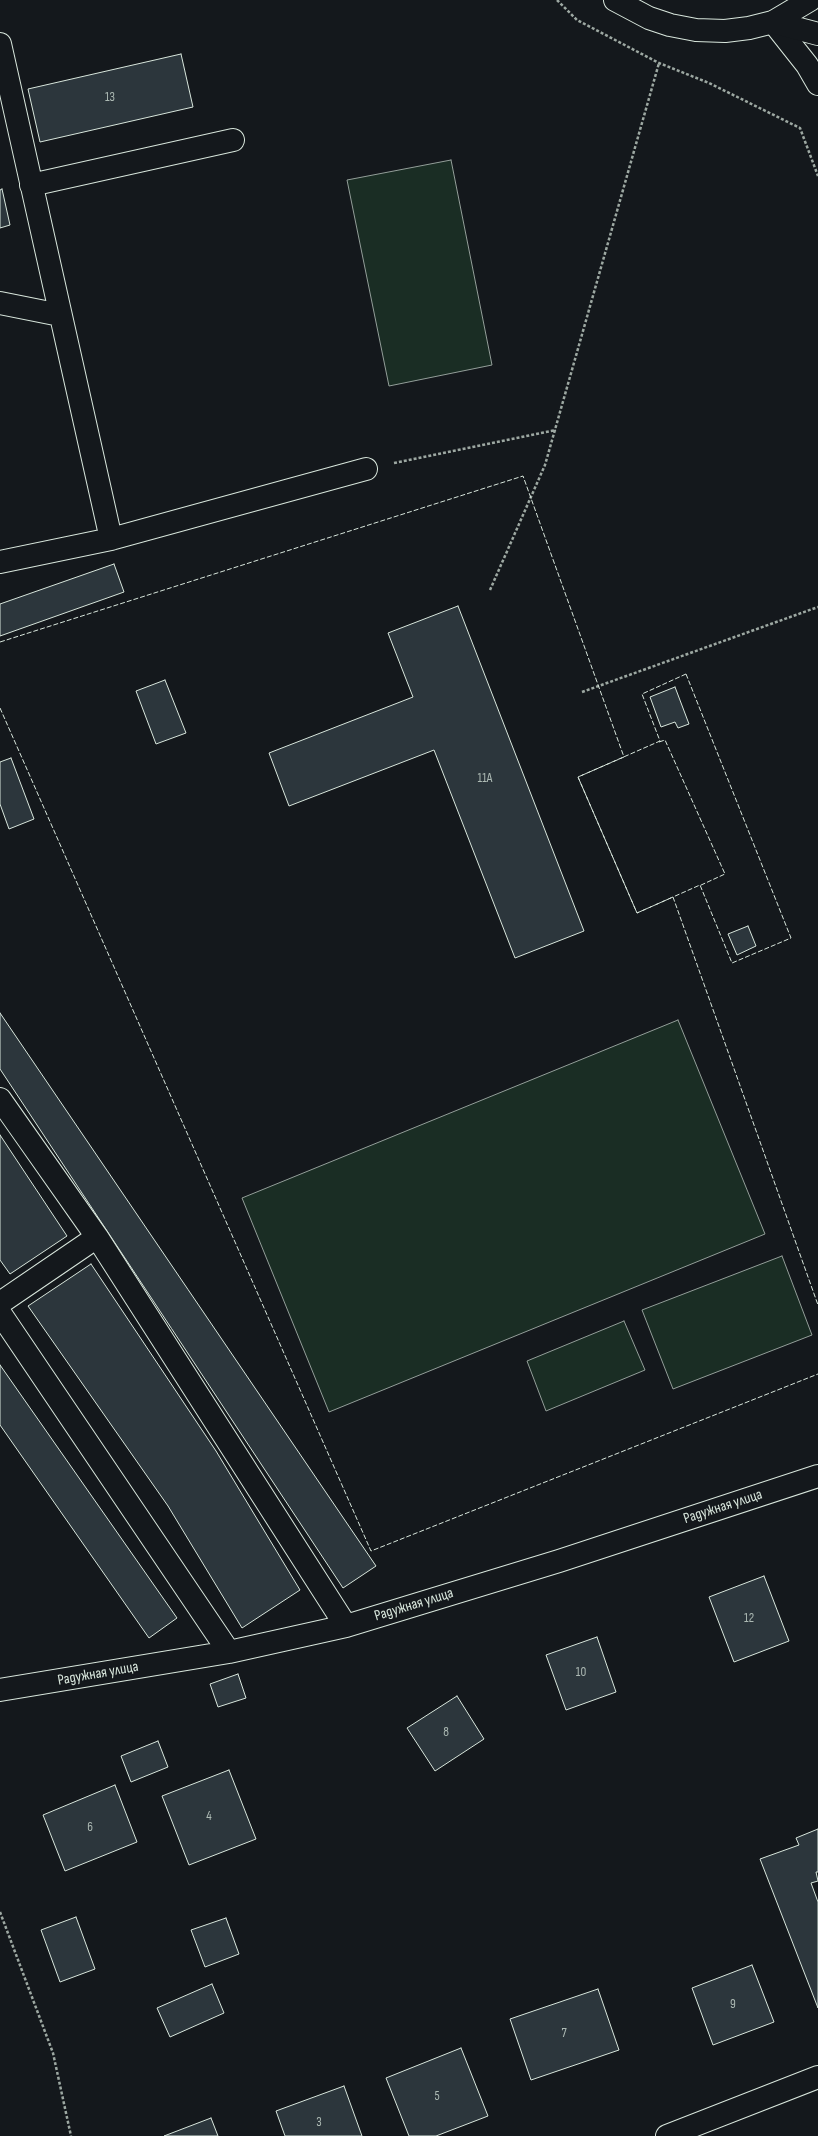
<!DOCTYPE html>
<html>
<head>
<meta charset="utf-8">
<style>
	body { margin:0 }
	canvas { display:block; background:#14181c }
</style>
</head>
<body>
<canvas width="818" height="2136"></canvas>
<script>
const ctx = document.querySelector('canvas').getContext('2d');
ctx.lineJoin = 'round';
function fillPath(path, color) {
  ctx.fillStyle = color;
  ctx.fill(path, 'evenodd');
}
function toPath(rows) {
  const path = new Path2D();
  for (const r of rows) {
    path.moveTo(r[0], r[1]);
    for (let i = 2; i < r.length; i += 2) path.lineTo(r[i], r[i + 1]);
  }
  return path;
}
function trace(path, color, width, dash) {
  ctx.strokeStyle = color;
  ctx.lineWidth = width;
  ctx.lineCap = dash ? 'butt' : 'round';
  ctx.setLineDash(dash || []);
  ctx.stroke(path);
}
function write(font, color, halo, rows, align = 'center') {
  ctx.font = font + ' "Sofia Sans Condensed",sans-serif';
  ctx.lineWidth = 3;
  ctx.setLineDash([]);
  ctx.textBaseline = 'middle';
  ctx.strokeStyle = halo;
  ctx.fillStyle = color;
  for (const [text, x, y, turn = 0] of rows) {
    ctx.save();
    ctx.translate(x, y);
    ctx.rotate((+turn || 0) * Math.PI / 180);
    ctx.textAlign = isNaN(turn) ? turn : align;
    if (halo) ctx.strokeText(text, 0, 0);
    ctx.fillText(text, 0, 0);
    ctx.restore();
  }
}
const green = toPath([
	[451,160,492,365,389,386,347,180,451,160],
	[678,1020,765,1234,329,1412,242,1198,678,1020],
	[782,1256,812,1335,673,1389,642,1310,782,1256],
	[624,1321,645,1370,546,1411,527,1361,624,1321]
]);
fillPath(green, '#1a2d24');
trace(green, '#939e99', 1);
const building = toPath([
	[181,54,193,107,40,142,28,89,181,54],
	[2,189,10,225,0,228,0,190,2,189],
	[114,564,124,592,0,636,0,604,114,564],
	[458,606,584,931,515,958,434,750,289,806,269,753,413,697,388,633,458,606],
	[165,680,186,733,156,744,136,691,165,680],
	[675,687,689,724,678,728,675,722,661,727,650,697,675,687],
	[11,758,34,819,9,829,0,804,0,762,11,758],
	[748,926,756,946,737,955,728,934,748,926],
	[0,1013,376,1566,343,1588,0,1069,0,1013],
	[0,1135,67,1236,10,1274,0,1260,0,1135],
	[91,1264,216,1451,300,1590,242,1628,168,1506,28,1306,91,1264],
	[0,1365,177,1618,149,1638,0,1425,0,1365],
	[764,1576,789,1641,734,1662,709,1597,764,1576],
	[597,1637,616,1692,566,1710,546,1655,597,1637],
	[238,1674,246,1698,218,1707,210,1684,238,1674],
	[457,1696,484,1739,435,1771,407,1728,457,1696],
	[158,1741,168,1767,131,1782,121,1756,158,1741],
	[229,1770,256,1839,189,1865,162,1796,229,1770],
	[115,1785,137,1842,65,1871,43,1815,115,1785],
	[818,1829,818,1872,816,1872,818,1881,811,1883,818,1902,818,2008,760,1859,799,1845,796,1838,818,1829],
	[76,1917,95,1969,60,1982,41,1930,76,1917],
	[226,1918,239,1954,205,1967,191,1930,226,1918],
	[752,1965,774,2022,713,2045,692,1988,752,1965],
	[212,1984,224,2013,170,2037,157,2008,212,1984],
	[598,1989,619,2050,531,2080,510,2019,598,1989],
	[461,2048,488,2116,436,2136,409,2136,386,2078,461,2048],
	[344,2086,362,2136,285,2136,276,2111,344,2086],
	[211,2118,218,2136,164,2136,211,2118]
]);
fillPath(building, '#2c363c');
trace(building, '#d8e6dc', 1);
const minor = toPath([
	[773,22,807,65,818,84],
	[0,44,111,539],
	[31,185,233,140],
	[0,303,60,315],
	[0,562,111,539,366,469],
	[0,1099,97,1237,346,1626],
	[0,1303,97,1237],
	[0,1313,229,1652],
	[0,1690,229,1652,346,1626,559,1561,818,1476],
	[667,2136,818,2077]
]);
const major = toPath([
	[615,0,649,18,670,25,696,30,725,31,749,28,773,22,810,0],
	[773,22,818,34]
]);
trace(minor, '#d8e6dc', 24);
trace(major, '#d8e6dc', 24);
trace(toPath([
	[557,0,577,20,659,63,709,83,800,128,818,176],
	[394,463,556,430],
	[490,590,545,465,659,63],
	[582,692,818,607],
	[0,1912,53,2053,71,2136]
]), '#9da8a2', 2.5, [3, 2]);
trace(minor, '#14181c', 22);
trace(major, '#14181c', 22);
trace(toPath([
	[0,642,523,476,624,757,578,777,637,913,673,897,818,1305],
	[686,674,791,938,732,963,700,885,637,913,578,777,660,741,642,694,686,674],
	[0,708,371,1551,818,1374],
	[659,742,665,740,725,874,699,886]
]), '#d8e6dc', 1, [5, 2]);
write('13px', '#adbab4', null, [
	["13",110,98],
	["11А",485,779],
	["12",749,1619],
	["10",581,1673],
	["8",446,1733],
	["4",209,1817],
	["6",90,1828],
	["9",733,2005],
	["7",564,2034],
	["5",437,2097],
	["3",319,2123]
]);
write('15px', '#d8e6dc', '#14181c', [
	["Радужная улица",723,1507,-18],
	["Радужная улица",414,1605,-17],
	["Радужная улица",98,1674,-10]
]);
</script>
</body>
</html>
